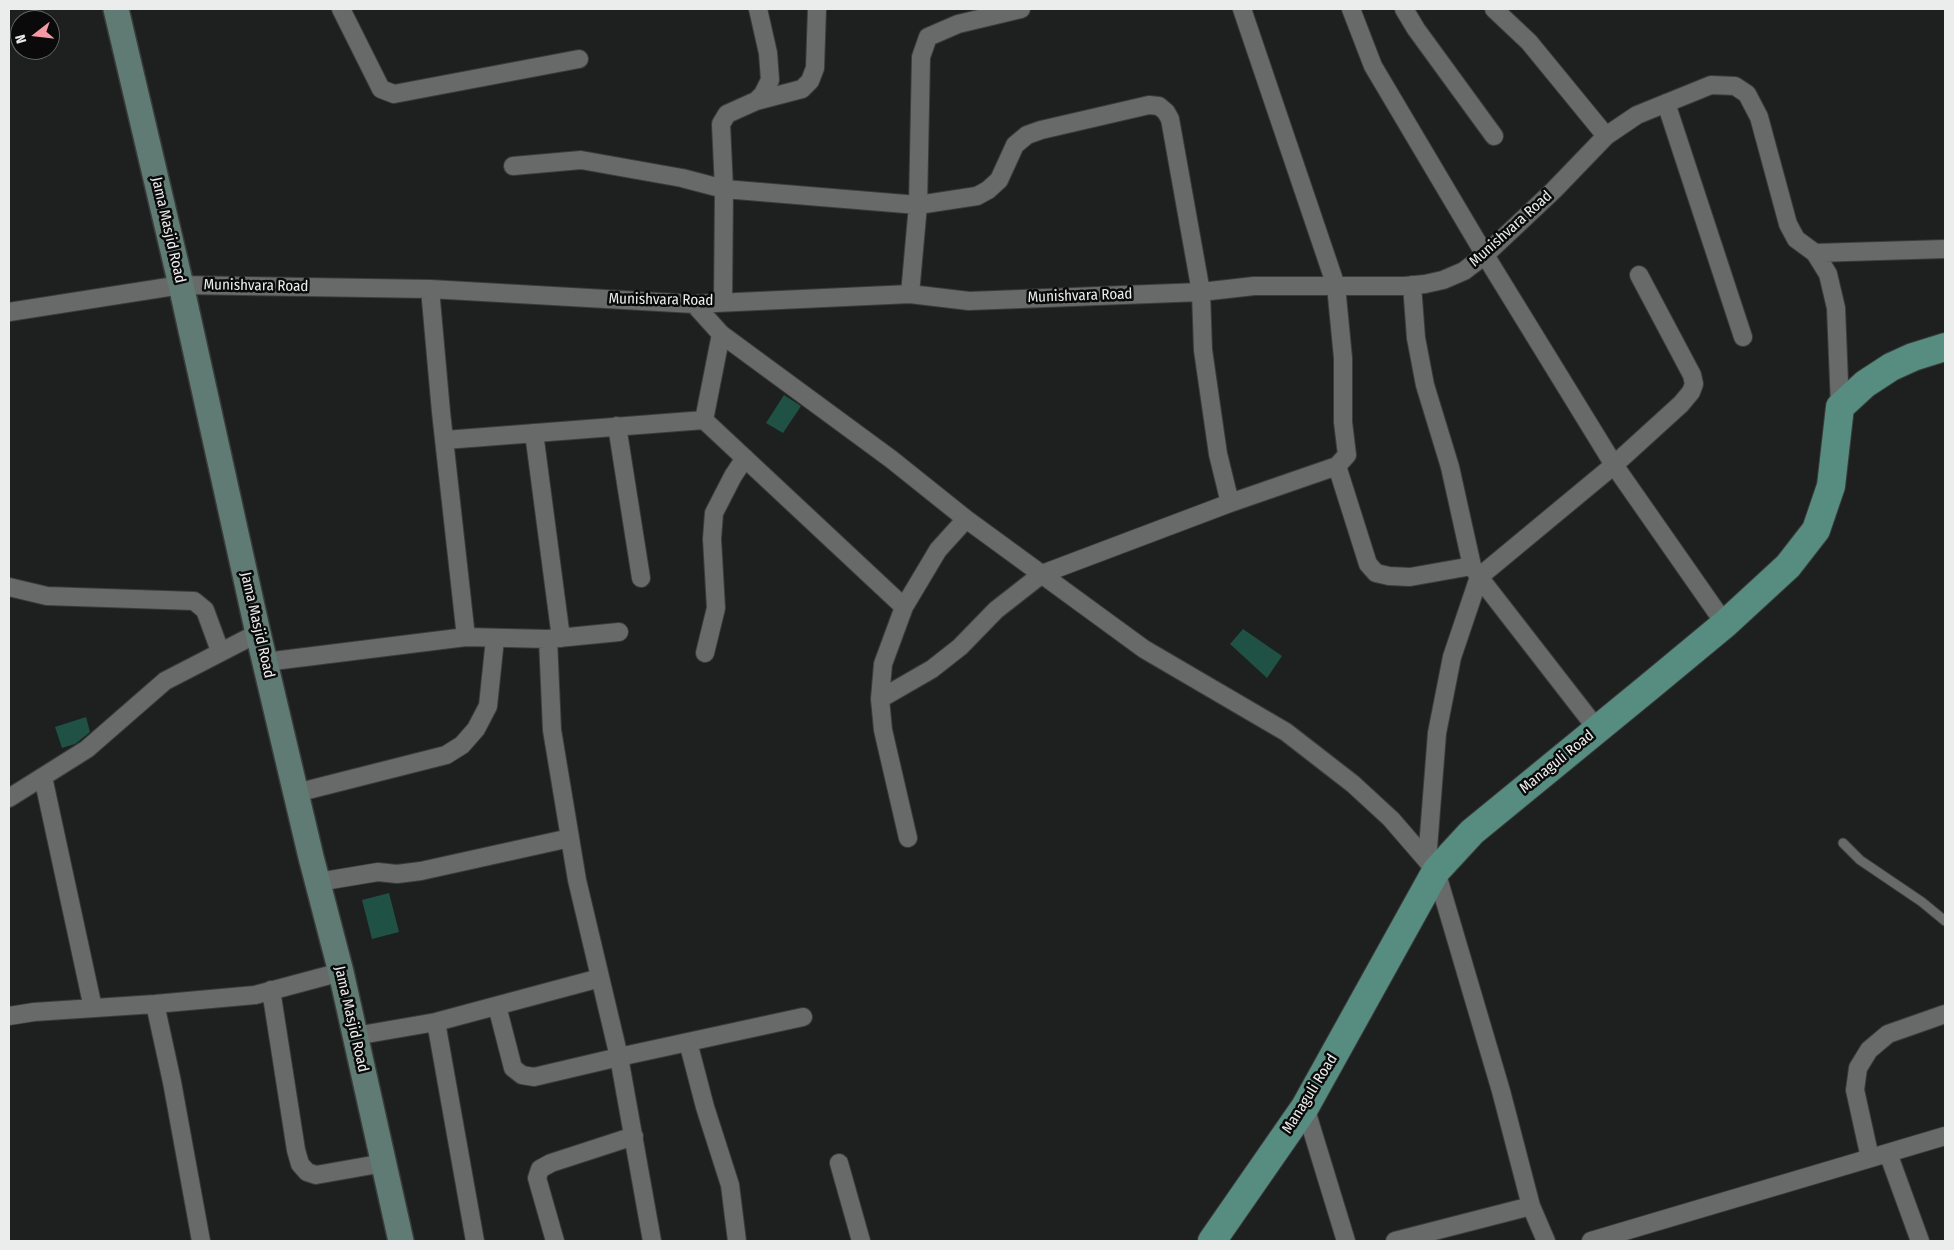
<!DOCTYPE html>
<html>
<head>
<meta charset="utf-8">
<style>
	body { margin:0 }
	#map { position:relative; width:1954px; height:1250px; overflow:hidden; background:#1e201f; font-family:"Fira Sans Condensed",sans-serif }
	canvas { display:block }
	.frame { position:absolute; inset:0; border:10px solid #ebecec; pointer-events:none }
	.north { position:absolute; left:10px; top:10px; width:50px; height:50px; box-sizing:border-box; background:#090a09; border:1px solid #636464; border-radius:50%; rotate:254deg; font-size:14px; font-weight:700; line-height:20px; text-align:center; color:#ebecec }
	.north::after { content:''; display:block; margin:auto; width:18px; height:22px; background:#f49aa3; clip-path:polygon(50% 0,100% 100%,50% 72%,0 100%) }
</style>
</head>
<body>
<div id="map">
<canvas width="1954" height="1250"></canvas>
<div class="frame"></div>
<div class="north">N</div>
</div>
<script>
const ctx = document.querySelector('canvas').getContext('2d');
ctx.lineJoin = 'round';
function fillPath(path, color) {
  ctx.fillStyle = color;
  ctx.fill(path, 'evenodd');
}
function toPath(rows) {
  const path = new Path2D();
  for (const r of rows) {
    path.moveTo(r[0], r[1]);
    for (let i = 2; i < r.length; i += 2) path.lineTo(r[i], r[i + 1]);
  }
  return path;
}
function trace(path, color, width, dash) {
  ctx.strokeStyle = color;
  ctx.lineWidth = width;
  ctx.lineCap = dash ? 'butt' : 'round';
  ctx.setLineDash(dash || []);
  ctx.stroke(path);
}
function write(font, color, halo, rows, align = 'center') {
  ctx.font = font + ' "Fira Sans Condensed",sans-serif';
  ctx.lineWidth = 5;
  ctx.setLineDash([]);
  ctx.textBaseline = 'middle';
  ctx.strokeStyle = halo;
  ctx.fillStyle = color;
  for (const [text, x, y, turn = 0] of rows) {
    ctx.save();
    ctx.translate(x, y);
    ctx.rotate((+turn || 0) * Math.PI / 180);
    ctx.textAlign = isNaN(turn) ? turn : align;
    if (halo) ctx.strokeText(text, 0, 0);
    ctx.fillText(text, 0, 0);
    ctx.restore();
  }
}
fillPath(toPath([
	[784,395,801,406,783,433,766,423],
	[1243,629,1282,656,1267,678,1230,644],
	[86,717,90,732,75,744,62,748,55,727],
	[389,893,399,932,372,939,362,900]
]), '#1f5145');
const lane = toPath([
	[1843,843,1860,860,1922,902,1945,921]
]);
const street = toPath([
	[341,9,381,89,394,94,579,59],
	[1351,9,1373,66,1485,255,1614,465,1725,624],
	[1404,9,1416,29,1494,136],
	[1494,9,1529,42,1606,136],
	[756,101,802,89,810,81,815,68,817,9],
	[1666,103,1743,337],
	[513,166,581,160,682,178,724,189,918,205,977,196,988,190,999,180,1015,145,1027,135,1041,130,1149,105,1159,106,1166,112,1170,119,1201,292,1203,350,1218,454,1230,503],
	[1815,253,1945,249],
	[1412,285,1416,338,1425,385,1450,467,1472,566,1479,577,1597,729],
	[430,289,441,412,466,637],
	[910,294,918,205,921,57,928,37,958,24,1021,9],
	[723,302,724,189,721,124,727,114,756,101,763,94,770,80,768,53,758,9],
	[694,304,721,334,891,459,966,519,1144,649,1286,732,1353,784,1391,819,1436,871,1501,1091,1531,1206,1546,1241],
	[9,312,181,285,430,289,694,304,910,294,969,301,1201,292,1254,286,1405,286,1425,284,1443,280,1464,271,1485,255,1554,190,1606,136,1637,115,1711,85,1735,86,1747,94,1759,117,1788,224,1796,239,1815,253,1828,274,1836,308,1840,407],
	[704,420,904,607],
	[617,426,641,578],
	[534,433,561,638],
	[445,440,704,420,721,334],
	[1337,466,1368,564,1376,573,1389,576,1410,577,1472,566],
	[9,587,47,596,194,601,205,610,220,651],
	[548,639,552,730,577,880,619,1057,652,1241],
	[705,653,716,608,712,539,714,513,733,476,745,458],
	[265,662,466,637,548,639,619,632],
	[880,699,932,669,960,647,996,610,1042,574,1230,503,1337,466,1347,455,1343,422,1343,358,1336,286,1242,9],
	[43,777,93,1008],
	[296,793,446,755,462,745,476,729,488,706,495,639],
	[9,798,87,749,165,681,258,633],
	[908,838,883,730,880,699,883,664,904,607,938,550,966,519],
	[1427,861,1437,733,1452,657,1479,577,1614,465,1681,404,1691,392,1694,384,1692,375,1639,275],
	[318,882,378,872,397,874,421,871,570,838],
	[271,990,296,1150,300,1164,307,1172,316,1175,384,1163],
	[155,1004,172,1082,201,1241],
	[497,1006,513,1068,522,1075,534,1077,619,1057,803,1017],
	[9,1016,34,1012,155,1004,255,995,341,972],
	[436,1022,475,1241],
	[355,1036,436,1022,600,978],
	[688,1042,705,1107,730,1185,737,1241],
	[1305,1107,1346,1241],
	[1888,1153,1920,1241],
	[1870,1158,1855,1090,1858,1068,1869,1050,1888,1034,1945,1014],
	[839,1163,861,1241],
	[555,1241,537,1178,540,1169,551,1163,634,1136],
	[1395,1241,1531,1206],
	[1591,1241,1945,1136]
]);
const secondary = toPath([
	[116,9,181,285,258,633,311,857,341,972,401,1241]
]);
const primary = toPath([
	[1212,1241,1305,1107,1436,871,1472,832,1649,687,1725,624,1788,566,1816,530,1831,486,1840,407,1865,384,1891,367,1913,357,1945,347]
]);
trace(lane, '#3a3c3b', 11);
trace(street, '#3a3c3b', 20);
trace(secondary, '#3a3c3b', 28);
trace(primary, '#3a3c3b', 30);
trace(lane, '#676a69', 9);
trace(street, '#676a69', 18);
trace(secondary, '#5f7b74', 25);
trace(primary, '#578d80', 28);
write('15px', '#ebecec', '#090a09', [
	["Munishvara Road",1511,229,-42],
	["Jama Masjid Road",168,230,77],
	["Munishvara Road",256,286,1],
	["Munishvara Road",1080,296,-2],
	["Munishvara Road",661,300,1],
	["Jama Masjid Road",257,625,77],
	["Managuli Road",1557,762,-39],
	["Jama Masjid Road",351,1019,77],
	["Managuli Road",1310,1094,-58]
]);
</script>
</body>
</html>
